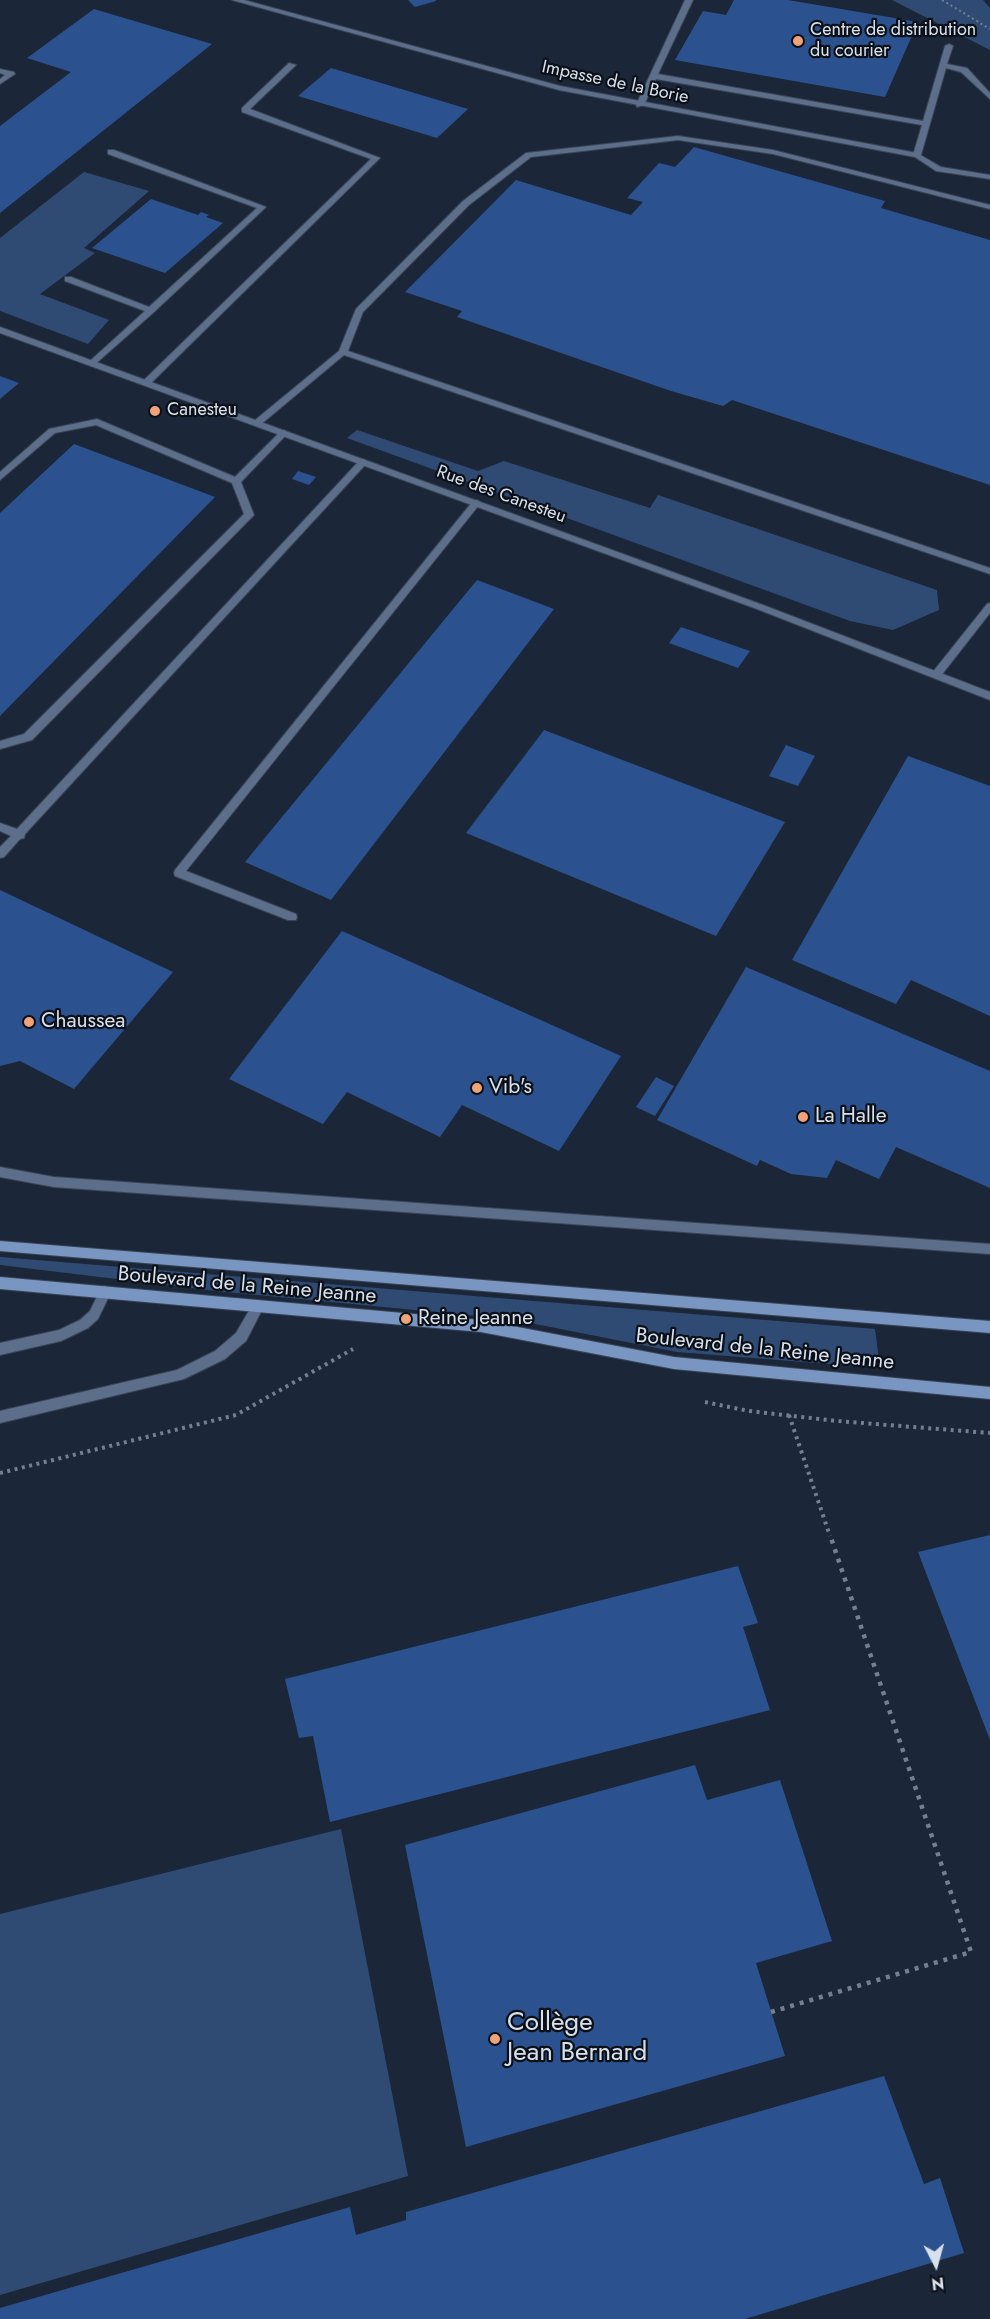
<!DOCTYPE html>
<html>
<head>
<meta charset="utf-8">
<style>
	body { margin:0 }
	#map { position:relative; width:990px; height:2319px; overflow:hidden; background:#1b2738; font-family:Jost,sans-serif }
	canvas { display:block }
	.north { position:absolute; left:906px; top:2235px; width:60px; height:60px; -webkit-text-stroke:4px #0b1018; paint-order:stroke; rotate:174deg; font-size:16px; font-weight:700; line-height:24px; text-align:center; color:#d8e0ec }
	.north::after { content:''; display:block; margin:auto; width:21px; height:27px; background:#d8e0ec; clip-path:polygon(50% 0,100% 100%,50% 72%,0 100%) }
</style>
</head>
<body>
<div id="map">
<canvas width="990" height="2319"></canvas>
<div class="north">N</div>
</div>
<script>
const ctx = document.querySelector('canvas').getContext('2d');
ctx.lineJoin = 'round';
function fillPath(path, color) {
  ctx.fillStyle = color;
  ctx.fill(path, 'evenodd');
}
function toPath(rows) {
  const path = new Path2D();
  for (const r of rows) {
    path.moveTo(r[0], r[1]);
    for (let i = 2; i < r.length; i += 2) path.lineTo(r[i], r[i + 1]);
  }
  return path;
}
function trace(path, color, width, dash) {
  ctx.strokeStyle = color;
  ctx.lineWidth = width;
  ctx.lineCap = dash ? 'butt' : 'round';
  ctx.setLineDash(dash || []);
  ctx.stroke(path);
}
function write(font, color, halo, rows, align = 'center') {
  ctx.font = font + ' Jost,sans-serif';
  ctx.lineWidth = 4.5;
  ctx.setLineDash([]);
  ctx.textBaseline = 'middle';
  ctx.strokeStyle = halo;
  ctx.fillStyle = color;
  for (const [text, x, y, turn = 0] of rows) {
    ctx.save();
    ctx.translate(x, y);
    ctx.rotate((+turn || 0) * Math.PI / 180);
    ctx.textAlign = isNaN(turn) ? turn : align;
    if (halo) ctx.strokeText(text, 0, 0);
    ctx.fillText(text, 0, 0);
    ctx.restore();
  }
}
fillPath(toPath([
	[892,0,983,0,990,8,990,50],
	[84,172,149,191,84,248,95,253,40,294,109,320,88,344,0,311,0,238],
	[357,430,478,471,504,461,650,508,658,495,937,590,939,610,893,630,850,621,347,438],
	[0,1257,875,1329,880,1368,677,1352,510,1319,216,1291,0,1265],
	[341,1829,408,2176,0,2295,0,1914]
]), '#2f4b74');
fillPath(toPath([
	[408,0,436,0,436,1,415,7],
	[734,0,788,0,918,22,885,97,675,60,703,11,726,15],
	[94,9,212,44,0,213,0,126,71,72,27,58],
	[331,68,468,109,437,138,298,96],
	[694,147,885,201,881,208,990,240,990,485,732,400,723,406,671,391,457,317,462,311,405,292,516,180,631,215,643,202,627,198,659,163,675,167],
	[151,199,198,215,201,212,209,215,206,217,223,223,165,273,92,248],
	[0,376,19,383,0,399],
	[74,444,215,497,0,716,0,513],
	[298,471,316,477,309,485,292,479],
	[477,580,554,609,331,900,245,862],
	[681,627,750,651,738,668,669,643],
	[544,730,785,822,716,936,466,833],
	[786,745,815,756,798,786,769,776],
	[908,756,990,786,990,1016,911,980,896,1004,792,960],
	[0,890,173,972,74,1089,20,1061,0,1066],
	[342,931,621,1056,559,1151,462,1105,440,1137,347,1092,323,1124,229,1079],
	[746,967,990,1071,990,1188,896,1147,879,1179,836,1160,827,1178,791,1174,760,1160,757,1166,657,1120],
	[656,1077,674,1086,655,1116,636,1107],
	[990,1535,990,1740,918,1552],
	[738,1566,758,1623,743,1627,770,1710,330,1822,313,1736,299,1738,285,1679],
	[695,1765,707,1800,780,1780,832,1941,756,1963,785,2056,466,2147,405,1845],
	[884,2076,924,2184,940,2178,964,2253,745,2319,0,2319,0,2308,350,2207,356,2235,406,2220,406,2212]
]), '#2b528e');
const service = toPath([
	[685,0,693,0,658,74,923,121,945,46,949,44,953,46,947,64,967,68,990,93,990,99,961,72,946,68,921,155,917,157,913,155,922,125,656,79,644,105,637,107,636,105,685,0],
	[289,63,296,65,250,109,380,158,149,385,143,385,143,381,371,159,242,112,242,108,289,63],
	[0,69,14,72,15,74,0,84,0,79,5,75,0,73,0,69],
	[678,136,773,150,990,205,990,209,773,154,678,140,531,157,469,205,363,312,348,351,990,568,990,574,344,355,260,425,254,425,254,421,339,351,356,309,463,201,526,153,678,136],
	[108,150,114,150,266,207,154,312,93,366,90,365,90,361,145,311,65,281,65,277,71,277,149,307,257,208,108,154,108,150],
	[97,419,235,477,281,431,284,430,288,433,241,482,254,515,252,517,32,740,0,749,0,741,24,734,244,514,232,483,96,425,55,433,0,480,0,472,49,429,97,419],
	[363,459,368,462,366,464,25,834,24,838,20,839,4,857,0,858,0,847,11,836,0,831,0,823,17,829,360,460,363,459],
	[476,500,479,501,479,505,186,871,296,914,297,917,296,920,288,920,175,876,174,873,175,870,473,501,476,500],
	[990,603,990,613,940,677,932,677,932,673,987,604,990,603],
	[0,1167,54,1177,990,1244,990,1254,54,1187,0,1177,0,1167],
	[105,1286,109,1288,111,1292,98,1319,88,1328,61,1341,0,1355,0,1343,59,1330,80,1320,90,1311,101,1288,105,1286],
	[258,1300,262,1302,264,1306,246,1341,225,1359,184,1379,0,1423,0,1411,177,1370,215,1351,236,1333,254,1302,258,1300]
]);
const minor = toPath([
	[232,0,244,0,560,86,917,153,941,167,990,175,990,179,936,171,915,157,559,90,232,0],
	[0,327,763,605,990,692,990,700,757,609,0,333,0,327]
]);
const secondary = toPath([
	[0,1241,990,1321,990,1333,0,1251,0,1241],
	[0,1277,481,1320,674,1357,990,1387,990,1399,674,1369,481,1332,0,1289,0,1277]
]);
trace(service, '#394555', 2);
trace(minor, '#394555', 2);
trace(secondary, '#394555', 2);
trace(toPath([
	[942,0,990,29]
]), '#757f8e', 2, [2, 3]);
trace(toPath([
	[705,1402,749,1411,837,1421,990,1433],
	[789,1415,830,1536],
	[0,1473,236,1415,353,1349]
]), '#757f8e', 4, [3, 4.5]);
trace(toPath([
	[771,2012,971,1952,830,1535]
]), '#757f8e', 4.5, [4, 6]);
fillPath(service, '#5c6e8a');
fillPath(minor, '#5c6e8a');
fillPath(secondary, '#7996c2');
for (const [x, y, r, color] of [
	[798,41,6,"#f0a279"],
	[155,411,6,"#f0a279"],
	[29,1022,6,"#f0a279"],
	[477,1088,6,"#f0a279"],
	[803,1117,6,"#f0a279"],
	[406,1319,6,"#f0a279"],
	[495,2039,6,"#f0a279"]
]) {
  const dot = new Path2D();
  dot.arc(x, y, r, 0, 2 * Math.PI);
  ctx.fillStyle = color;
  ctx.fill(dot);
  trace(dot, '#0b1018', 2);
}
write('18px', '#d8e0ec', '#0b1018', [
	["Centre de distribution",810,31],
	["du courier",810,52],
	["Canesteu",167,411]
], 'left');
write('18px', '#d8e0ec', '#0b1018', [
	["Impasse de la Borie",615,83,12],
	["Rue des Canesteu",501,495,20]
]);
write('21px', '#d8e0ec', '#0b1018', [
	["Chaussea",41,1022],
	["Vib's",489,1088],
	["La Halle",815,1117],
	["Reine Jeanne",418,1319]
], 'left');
write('21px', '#d8e0ec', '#0b1018', [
	["Boulevard de la Reine Jeanne",247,1286,5],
	["Boulevard de la Reine Jeanne",765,1350,6]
]);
write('26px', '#d8e0ec', '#0b1018', [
	["Collège",507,2024],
	["Jean Bernard",507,2054]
], 'left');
</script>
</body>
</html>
